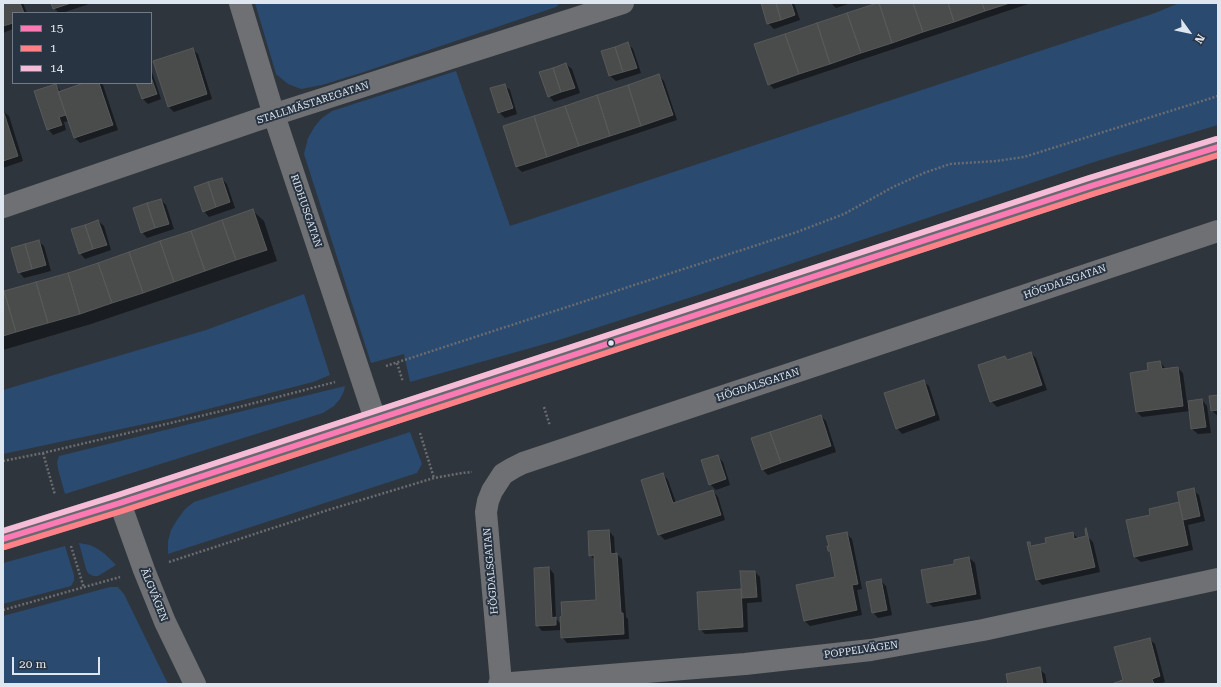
<!DOCTYPE html>
<html>
<head>
<meta charset="utf-8">
<style>
	body { margin:0 }
	#map { position:relative; width:1221px; height:687px; overflow:hidden; background:#2f353c; font-family:"Roboto Serif",serif }
	canvas { display:block }
	.frame { position:absolute; inset:0; border:4px solid #dee6ef; pointer-events:none }
	.legend { position:absolute; left:12px; top:12px; width:140px; height:72px; box-sizing:border-box; background:#293442; border:1px solid #717b87; margin:0; padding:5px 7px; list-style:none; font-size:12px; color:#dee6ef }
	.legend li { display:flex; align-items:center; gap:8px; height:20px }
	.legend b { width:20px; border:1px solid #717b87 }
	.north { position:absolute; left:1169px; top:12px; width:40px; height:40px; -webkit-text-stroke:3px #293442; paint-order:stroke; rotate:123deg; font-size:11px; font-weight:700; line-height:16px; text-align:center; color:#dee6ef }
	.north::after { content:''; display:block; margin:auto; width:14px; height:18px; background:#dee6ef; clip-path:polygon(50% 0,100% 100%,50% 72%,0 100%) }
	.scale { position:absolute; left:12px; top:657px; width:88px; height:18px; box-sizing:border-box; border:2px solid #dee6ef; border-top:0; padding-left:5px; font-size:12px; line-height:14px; white-space:nowrap; color:#dee6ef; -webkit-text-stroke:3px #293442; paint-order:stroke }
</style>
</head>
<body>
<div id="map">
<canvas width="1221" height="687"></canvas>
<div class="frame"></div>
<ul class="legend">
<li><b style="height:5px;background:#fb7ab4"></b>15</li>
<li><b style="height:5px;background:#ff8087"></b>1</li>
<li><b style="height:5px;background:#f6bbd6"></b>14</li>
</ul>
<div class="north">N</div>
<div class="scale">20 m</div>
</div>
<script>
const ctx = document.querySelector('canvas').getContext('2d');
ctx.lineJoin = 'round';
function fillPath(path, color) {
  ctx.fillStyle = color;
  ctx.fill(path, 'evenodd');
}
function toPath(rows) {
  const path = new Path2D();
  for (const r of rows) {
    path.moveTo(r[0], r[1]);
    for (let i = 2; i < r.length; i += 2) path.lineTo(r[i], r[i + 1]);
  }
  return path;
}
function trace(path, color, width, dash) {
  ctx.strokeStyle = color;
  ctx.lineWidth = width;
  ctx.lineCap = dash ? 'butt' : 'round';
  ctx.setLineDash(dash || []);
  ctx.stroke(path);
}
function write(font, color, halo, rows, align = 'center') {
  ctx.font = font + ' "Roboto Serif",serif';
  ctx.lineWidth = 4;
  ctx.setLineDash([]);
  ctx.textBaseline = 'middle';
  ctx.strokeStyle = halo;
  ctx.fillStyle = color;
  for (const [text, x, y, turn = 0] of rows) {
    ctx.save();
    ctx.translate(x, y);
    ctx.rotate((+turn || 0) * Math.PI / 180);
    ctx.textAlign = isNaN(turn) ? turn : align;
    if (halo) ctx.strokeText(text, 0, 0);
    ctx.fillText(text, 0, 0);
    ctx.restore();
  }
}
fillPath(toPath([
	[255,3,560,3,556,7,364,72,322,85,301,89,288,84,276,74],
	[1179,3,1218,3,1218,125,1094,162,704,293,559,340,410,382,404,354,371,363,304,154,308,138,315,126,322,118,332,111,456,71,510,226,1155,13],
	[304,294,330,375,313,382,173,418,3,454,3,390,206,330],
	[345,386,344,391,340,399,334,406,323,413,65,494,58,469,57,462,59,456],
	[410,432,422,464,417,473,168,554,168,541,171,530,177,520,185,509,194,502],
	[79,543,90,545,98,549,105,554,116,565,98,576,93,576,88,573,86,569],
	[65,546,74,575,74,581,71,586,3,604,3,563],
	[110,587,118,587,124,594,168,684,3,684,3,616]
]), '#2a4a6f');
fillPath(toPath([
	[3,3,23,3,27,13,13,13,13,29,3,33],
	[52,3,92,3,62,13,59,13,54,8],
	[762,3,794,3,800,20,774,29,768,23],
	[831,3,851,3,836,8],
	[880,3,1031,3,774,89,769,84],
	[628,44,633,49,641,73,616,81,610,76,602,52],
	[192,49,198,54,212,99,174,112,168,106],
	[566,64,572,69,580,93,554,102,549,96],
	[151,69,161,99,148,104,143,99,137,83,151,83],
	[659,76,664,81,677,120,522,172,517,167],
	[87,83,101,83,103,85,118,130,80,143,74,137,69,121,64,122,66,130,53,135,48,129,56,85,61,92],
	[504,85,510,90,517,114,505,118,499,112],
	[3,111,9,116,23,161,3,168],
	[222,179,227,184,235,208,209,217,204,211],
	[161,200,166,205,174,229,147,238,142,232],
	[253,211,264,221,277,261,91,324,3,350,3,293,68,274],
	[98,221,104,226,111,250,85,259,80,253],
	[38,241,44,246,51,271,24,278,19,272],
	[1031,353,1036,358,1047,390,997,407,991,401,1005,357,1008,360],
	[1160,362,1165,368,1166,370,1178,368,1183,373,1187,402,1202,400,1207,406,1211,433,1198,434,1192,429,1190,411,1142,417,1137,412,1149,371],
	[923,381,929,386,940,420,902,434,897,428],
	[1218,396,1218,416,1212,411],
	[821,416,826,421,836,452,768,475,762,469],
	[717,456,723,462,730,485,716,490,710,484],
	[663,474,668,480,676,503,713,491,718,497,725,520,665,540,659,534],
	[1193,490,1199,495,1205,521,1188,525,1193,550,1141,562,1135,557,1127,521,1151,516,1150,510,1180,503],
	[609,531,614,537,615,554,617,554,622,559,626,617,628,619,629,639,567,643,562,637,562,630,542,631,537,625,549,568,554,574,556,619,561,624,598,601,595,560,590,555],
	[846,533,852,539,862,589,857,590,862,615,810,626,805,621,836,578,831,553,829,551,830,547],
	[1073,533,1078,539,1088,537,1093,542,1100,572,1042,585,1037,579,1030,543,1034,547,1047,544],
	[969,558,975,563,981,599,933,607,928,602],
	[755,572,760,577,762,602,747,603,748,632,705,634,700,629,698,593,742,590],
	[880,580,886,586,892,615,878,618,873,612],
	[1149,639,1155,644,1165,682,1157,684,1115,684,1124,681],
	[1039,669,1045,674,1047,684,1009,684]
]), '#0007');
const building = toPath([
	[3,3,20,3,24,13,13,13,13,23,3,26,3,3],
	[51,3,71,3,53,9,51,3],
	[761,3,776,3,781,20,767,24,761,3],
	[776,3,791,3,795,15,781,20,776,3],
	[877,3,879,3,892,43,861,53,847,13,877,3],
	[879,3,913,3,923,32,892,43,879,3],
	[913,3,948,3,954,22,923,32,913,3],
	[948,3,982,3,985,11,954,22,948,3],
	[982,3,1010,3,985,11,982,3],
	[847,13,861,53,830,64,817,23,847,13],
	[817,23,830,64,799,74,785,34,817,23],
	[785,34,799,74,768,85,754,44,785,34],
	[628,42,637,68,623,72,615,47,628,42],
	[615,47,623,72,609,76,601,51,615,47],
	[193,48,207,94,168,107,153,61,193,48],
	[566,63,575,88,561,92,553,68,566,63],
	[553,68,561,92,548,97,539,72,553,68],
	[659,74,673,115,641,126,628,85,659,74],
	[151,77,157,94,142,99,136,83,151,83,151,77],
	[84,83,99,83,113,125,74,138,58,92,84,83],
	[56,84,66,115,59,117,62,125,47,130,34,91,56,84],
	[505,84,513,108,498,113,490,88,505,84],
	[628,85,641,126,610,136,597,95,628,85],
	[597,95,610,136,579,146,565,106,597,95],
	[565,106,579,146,547,157,534,116,565,106],
	[3,110,18,156,3,161,3,110],
	[534,116,547,157,516,167,503,126,534,116],
	[222,178,230,202,216,207,208,182,222,178],
	[208,182,216,207,203,212,194,187,208,182],
	[161,199,169,224,155,228,147,203,161,199],
	[147,203,155,228,141,233,133,208,147,203],
	[253,209,267,250,236,260,222,220,253,209],
	[98,220,107,245,93,249,85,225,98,220],
	[222,220,236,260,205,271,191,231,222,220],
	[85,225,93,249,79,254,71,229,85,225],
	[191,231,205,271,174,282,160,241,191,231],
	[39,240,46,265,32,269,25,244,39,240],
	[160,241,174,282,143,293,129,252,160,241],
	[25,244,32,269,18,273,11,248,25,244],
	[129,252,143,293,112,303,98,263,129,252],
	[98,263,112,303,80,314,68,273,98,263],
	[68,273,80,314,48,323,36,282,68,273],
	[36,282,48,323,16,332,4,291,36,282],
	[3,291,4,291,16,332,3,336,3,291],
	[1031,352,1042,385,990,402,978,365,1005,356,1007,360,1031,352],
	[1160,361,1162,369,1178,367,1183,406,1136,412,1130,373,1148,370,1147,363,1160,361],
	[924,380,935,415,896,429,884,393,924,380],
	[1218,395,1218,410,1211,411,1209,396,1218,395],
	[1202,399,1206,427,1191,429,1188,401,1202,399],
	[821,415,831,446,781,463,770,432,821,415],
	[770,432,781,463,762,470,751,438,770,432],
	[718,455,726,479,709,485,701,460,718,455],
	[663,473,673,503,713,490,721,515,658,535,641,480,663,473],
	[1194,488,1200,516,1183,520,1177,492,1194,488],
	[1179,502,1188,545,1134,557,1126,520,1150,515,1149,509,1179,502],
	[1086,528,1095,567,1036,580,1027,542,1030,542,1031,546,1046,543,1045,538,1073,532,1074,539,1086,536,1085,529,1086,528],
	[609,530,611,554,617,553,621,613,623,613,624,634,561,638,560,617,562,616,561,602,596,600,594,555,589,556,588,531,609,530],
	[847,532,858,584,852,585,857,610,804,621,796,585,835,577,830,551,828,551,827,546,829,546,826,536,847,532],
	[969,557,976,594,927,603,921,570,954,564,954,560,969,557],
	[549,567,552,618,556,617,556,625,536,626,534,568,549,567],
	[740,571,755,571,757,597,742,598,740,571],
	[881,579,887,610,872,613,866,582,881,579],
	[741,589,743,627,699,630,697,592,741,589],
	[1150,638,1160,676,1152,679,1154,684,1114,684,1114,683,1123,680,1114,647,1150,638],
	[1040,667,1043,684,1008,684,1006,674,1040,667]
]);
fillPath(building, '#4a4b4b');
trace(building, '#585959', 1);
trace(toPath([
	[397,363,403,382],
	[386,366,797,232,844,214,893,187,924,173,950,164,996,161,1024,157,1218,96],
	[544,407,550,426],
	[420,433,434,478],
	[43,453,55,495],
	[3,461,43,453,247,405,335,382],
	[71,546,84,588],
	[169,562,328,510,434,478,462,473,472,472],
	[3,610,120,577]
]), '#6a6c70', 2.5, [2, 2]);
trace(toPath([
	[240,3,274,115,375,419],
	[3,207,257,120,623,3],
	[120,503,144,570,165,622,195,684],
	[501,683,486,512,488,501,492,491,503,474,513,468,523,463,1218,231],
	[499,684,745,664,871,650,983,630,1218,579]
]), '#6e7074', 22);
trace(toPath([
	[3,539,120,503,1091,186,1218,147]
]), '#666a6f', 22);
trace(toPath([
	[3,539,120,503,1091,186,1218,147]
]), '#fb7ab4', 6);
trace(toPath([
	[5,547,122,511,1093,194,1218,155]
]), '#ff8087', 6);
trace(toPath([
	[3,531,118,495,1089,178,1216,139]
]), '#f6bbd6', 6);
for (const [x, y, r, color] of [
	[611,343,3.5,"#dee6ef"]
]) {
  const dot = new Path2D();
  dot.arc(x, y, r, 0, 2 * Math.PI);
  ctx.fillStyle = color;
  ctx.fill(dot);
  trace(dot, '#293442', 1.5);
}
write('10px', '#dee6ef', '#293442', [
	["STALLMÄSTAREGATAN",313,103,-18],
	["RIDHUSGATAN",306,211,71],
	["HÖGDALSGATAN",1065,282,-19],
	["HÖGDALSGATAN",758,385,-18],
	["HÖGDALSGATAN",491,571,-95],
	["ÄLGVÄGEN",154,595,68],
	["POPPELVÄGEN",861,650,-8]
]);
</script>
</body>
</html>
